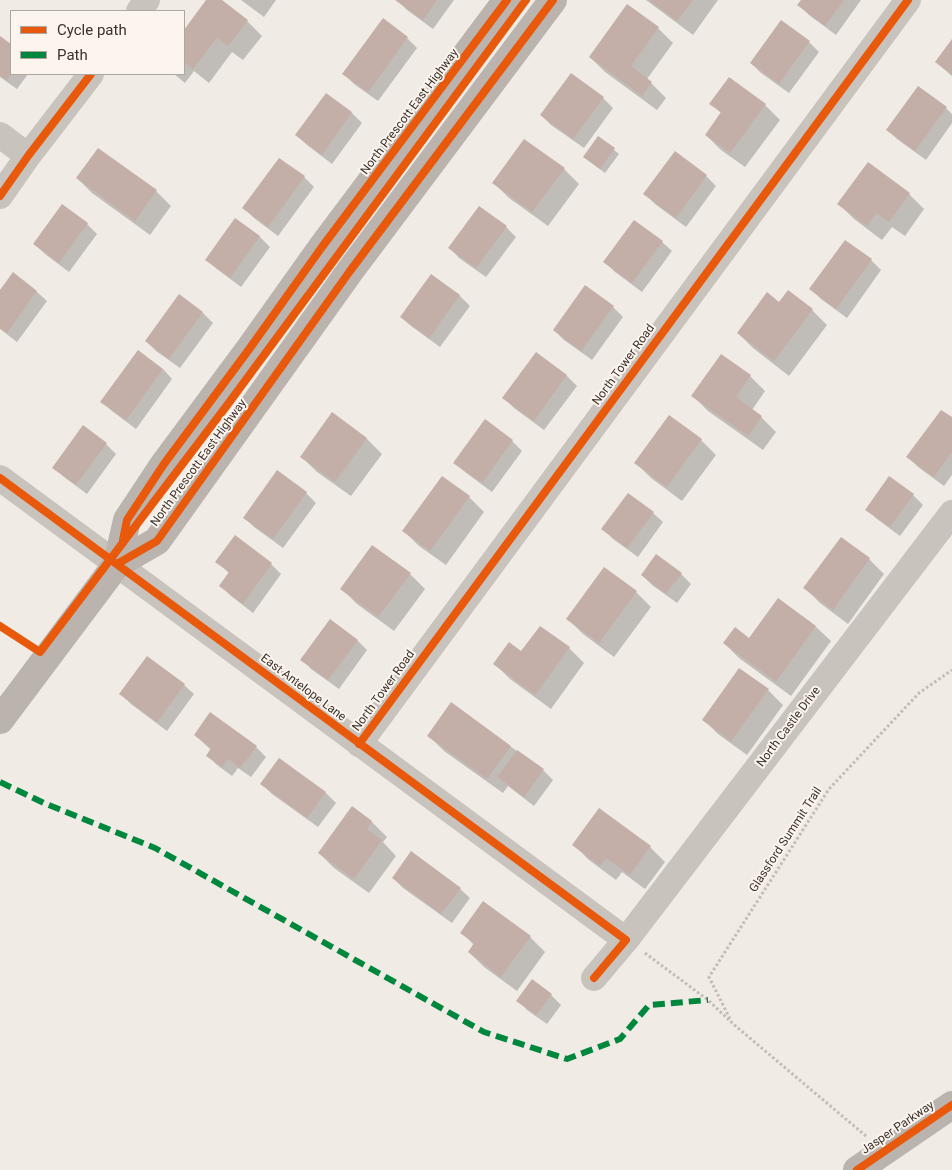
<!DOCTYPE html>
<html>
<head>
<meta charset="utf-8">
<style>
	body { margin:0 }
	#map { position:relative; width:952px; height:1170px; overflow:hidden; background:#f0ebe5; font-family:Roboto,sans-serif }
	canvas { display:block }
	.legend { position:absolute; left:10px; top:10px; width:175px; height:65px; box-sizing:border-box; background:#fbf5ee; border:1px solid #aea6a0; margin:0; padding:6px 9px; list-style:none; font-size:15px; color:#3b302b }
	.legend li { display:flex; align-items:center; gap:10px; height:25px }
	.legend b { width:25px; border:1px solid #aea6a0 }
</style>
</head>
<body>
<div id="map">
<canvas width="952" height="1170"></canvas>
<ul class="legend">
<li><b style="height:6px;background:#e8590c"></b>Cycle path</li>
<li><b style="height:6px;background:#00873e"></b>Path</li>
</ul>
</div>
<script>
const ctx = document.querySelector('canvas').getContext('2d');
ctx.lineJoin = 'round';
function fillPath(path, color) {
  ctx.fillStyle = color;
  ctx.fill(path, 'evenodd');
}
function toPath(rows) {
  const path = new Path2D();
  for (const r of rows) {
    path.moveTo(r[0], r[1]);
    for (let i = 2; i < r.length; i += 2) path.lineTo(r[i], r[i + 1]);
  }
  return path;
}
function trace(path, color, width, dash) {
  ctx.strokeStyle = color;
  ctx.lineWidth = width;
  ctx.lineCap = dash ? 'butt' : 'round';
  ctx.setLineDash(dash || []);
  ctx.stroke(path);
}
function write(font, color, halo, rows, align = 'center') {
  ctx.font = font + ' Roboto,sans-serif';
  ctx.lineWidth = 4;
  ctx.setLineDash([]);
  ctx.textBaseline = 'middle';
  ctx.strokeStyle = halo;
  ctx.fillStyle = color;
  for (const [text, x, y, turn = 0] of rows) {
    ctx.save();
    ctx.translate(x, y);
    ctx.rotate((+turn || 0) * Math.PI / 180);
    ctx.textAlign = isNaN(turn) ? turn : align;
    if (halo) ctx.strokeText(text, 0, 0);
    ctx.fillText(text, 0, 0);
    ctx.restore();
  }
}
fillPath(toPath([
	[208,0,220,0,247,21,262,36,243,60,232,52,209,83,194,71,185,83,174,74,184,74,184,32],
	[241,0,276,0,264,17],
	[397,0,454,0,433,29,407,10],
	[646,0,718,0,693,35],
	[803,0,861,0,836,35,809,15,799,5],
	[627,6,658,28,673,43,647,79,666,98,657,110,605,72,590,57],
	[0,37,11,45,11,74,28,74,17,89,0,77],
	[407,38,417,48,378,101,354,84,344,74],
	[952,41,952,76,936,62],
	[809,42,819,52,789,93,761,73,751,63],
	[326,95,352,113,362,123,332,164,307,145,297,135],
	[603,98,613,108,584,148,551,125,541,115],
	[711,103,765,105,780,120,745,167,721,150,706,135,722,114],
	[946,108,952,114,952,123,926,160,897,139,888,130],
	[599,138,619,154,605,173,589,161],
	[280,159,304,177,314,187,278,236,254,218,244,208],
	[868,164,909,194,924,209,905,236,892,227,882,240,854,219,839,204],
	[564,169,579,184,548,226,509,198,494,183],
	[706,176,716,186,686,227,655,204,645,194],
	[77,178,156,191,171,206,150,235,92,193],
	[236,220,260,237,270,247,241,287,217,269,207,259],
	[87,224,97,234,69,272,45,254,35,244],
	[506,227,516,237,486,277,459,258,450,248],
	[846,241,871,260,881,270,847,318,821,299,811,289],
	[662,242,672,251,642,292,615,272,605,262],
	[13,274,37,292,47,301,17,342,0,329,0,292],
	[431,276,460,296,470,306,440,347,411,326,401,317],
	[788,292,812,310,827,325,789,376,753,348,738,333,780,304],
	[179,296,203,313,213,323,180,368,156,351,146,341],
	[613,307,623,317,592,360,564,340,554,330],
	[536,354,567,376,577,386,544,430,514,408,504,398],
	[721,355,750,376,765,391,752,410,761,417,776,432,763,450,708,411,693,396],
	[163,369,172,379,136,429,112,411,102,401],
	[333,414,367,439,382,454,351,496,317,472,302,457],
	[952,419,952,475,944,486,918,467,908,457],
	[485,421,512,441,522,451,492,492,465,472,455,463],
	[701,440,716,455,682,501,651,478,636,463],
	[106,444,116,454,87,494,64,477,54,467],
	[277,472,306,493,316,503,283,548,254,527,244,517],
	[443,478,469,497,484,512,446,565,419,546,404,531],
	[913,495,923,505,900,536,877,519,867,510],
	[653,513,663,522,638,557,613,539,603,529],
	[841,538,869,559,884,574,848,624,820,603,805,588],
	[217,562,271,564,281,574,253,613,231,596,221,586,230,574],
	[410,574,425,589,394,631,357,604,342,589],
	[681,574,691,584,677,603,652,585,642,575],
	[636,592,651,607,614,657,583,634,568,619],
	[816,627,831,641,791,696,739,658,724,643],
	[357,640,367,650,339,689,311,669,302,659],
	[569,648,584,663,551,709,510,679,495,664,522,653],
	[739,670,768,690,783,705,747,755,718,734,703,719],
	[184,685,194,694,167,731,131,704,121,694],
	[452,704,543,770,553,780,534,806,508,786,503,793,444,751,429,736],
	[195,735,256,747,266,757,251,777,238,768,232,776,217,765,207,755,211,750],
	[280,759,326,793,336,803,318,827,272,794,262,784],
	[352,808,372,822,387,837,383,842,396,856,369,893,334,868,319,853],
	[574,845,650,847,665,862,645,889,622,872,616,880,589,860],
	[393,878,460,889,470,898,452,923,403,888],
	[462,933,530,937,545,952,517,991,484,967,469,952,474,945],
	[551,995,561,1005,547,1024,527,1010,518,1000]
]), '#0003');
fillPath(toPath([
	[206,0,222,0,248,20,228,46,217,38,193,69,184,62,184,30],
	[395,0,437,0,423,20],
	[649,0,693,0,677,21],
	[801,0,844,0,825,26,797,5],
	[627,4,659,27,631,66,652,82,642,96,589,57],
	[383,18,408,37,368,92,342,74],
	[781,20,810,41,779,84,750,63],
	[0,36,11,44,11,74,7,80,0,76],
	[952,39,952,75,935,62],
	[571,73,604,97,573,139,540,115],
	[729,77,766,104,730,153,705,135,721,112,709,104],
	[918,86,947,107,915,151,886,130],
	[326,93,352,112,322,155,295,135],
	[598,136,615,148,600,169,583,157],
	[524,139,565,168,532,212,492,183],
	[98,148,157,190,135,221,76,178],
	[675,151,707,175,676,218,643,194],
	[279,158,305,176,268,227,242,208],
	[868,162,910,193,889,222,876,213,867,226,837,204],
	[62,204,88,223,59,263,33,244],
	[479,206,507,226,476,268,448,248],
	[235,218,260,236,230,278,205,260],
	[634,220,663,241,632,283,603,262],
	[845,240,872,259,836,309,809,289],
	[13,272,37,291,7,333,0,328,0,290],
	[431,274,460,295,429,338,400,317],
	[585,285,614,306,581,351,553,330],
	[788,290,813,309,774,361,737,333,767,292,779,302],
	[179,294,203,312,169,359,145,341],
	[138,350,163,369,126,420,100,402],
	[536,352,567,375,534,421,502,398],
	[721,354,751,375,736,397,762,416,748,436,691,396],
	[941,410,952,417,952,452,934,477,906,457],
	[332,412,367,438,335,482,300,457],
	[669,415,702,439,667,487,634,463],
	[485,419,513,440,482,483,453,463],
	[83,425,107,443,76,485,52,468],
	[277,470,307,492,273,539,243,518],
	[442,476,470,496,430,551,402,531],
	[889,476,914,494,890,527,865,510],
	[628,493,654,512,627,548,601,529],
	[235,535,272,563,243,604,219,586,229,572,215,562],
	[841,537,870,558,833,610,803,588],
	[372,545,411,573,378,617,340,589],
	[656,554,682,573,666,594,641,575],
	[604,567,637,591,599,643,566,619],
	[778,598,816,626,776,682,723,643,735,627,749,638],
	[330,619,358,640,328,680,300,660],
	[540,626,570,647,535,695,493,664,509,642,521,651],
	[147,656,185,684,157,722,119,694],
	[739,668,769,689,731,741,702,720],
	[451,702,511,746,487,779,427,736],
	[210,712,257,746,240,768,228,759,222,767,206,756,211,748,194,735],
	[517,750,544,769,524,797,497,777],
	[279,758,326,792,307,818,260,784],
	[352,806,372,821,367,829,382,840,354,879,318,853],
	[599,808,651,846,630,875,606,858,600,866,572,845],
	[411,851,461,888,441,914,392,878],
	[483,901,531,936,501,977,468,952,474,943,460,933],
	[532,979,552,994,536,1015,516,1001]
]), '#c3afa7');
trace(toPath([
	[645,953,708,1000,730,1021],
	[866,1136,732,1023,709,977,829,789,919,693,952,670]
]), '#c2bbb6', 3, [2.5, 2.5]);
trace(toPath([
	[139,11,147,0],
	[0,135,28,156],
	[0,196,28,156,91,74],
	[0,478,626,940,594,978],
	[359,744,908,0],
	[626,940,952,513]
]), '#c9c3be', 26);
trace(toPath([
	[117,564,127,520,164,464,250,348,322,247,507,0],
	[0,720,117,564,157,541,350,271,553,0],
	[857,1170,952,1105]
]), '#bab3ae', 28);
trace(toPath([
	[0,782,44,803,155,848,484,1032,567,1059,620,1039,649,1005,708,1000]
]), '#00873e', 6, [12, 6]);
trace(toPath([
	[0,196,28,156,91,74],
	[0,478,626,940,594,978],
	[123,540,127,520,164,464,250,348,322,247,507,0],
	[117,564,157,541,350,271,553,0],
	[0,626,40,652,228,404,526,0],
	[359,744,908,0],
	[857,1170,952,1105]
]), '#e8590c', 8);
write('12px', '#3b302b', '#fbf5ee', [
	["North Prescott East Highway",410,112,-53],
	["North Tower Road",624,365,-54],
	["North Prescott East Highway",199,463,-54],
	["East Antelope Lane",303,688,37],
	["North Tower Road",384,691,-54],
	["North Castle Drive",789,727,-53],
	["Glassford Summit Trail",786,840,-57],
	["Jasper Parkway",898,1128,-34]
]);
</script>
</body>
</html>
